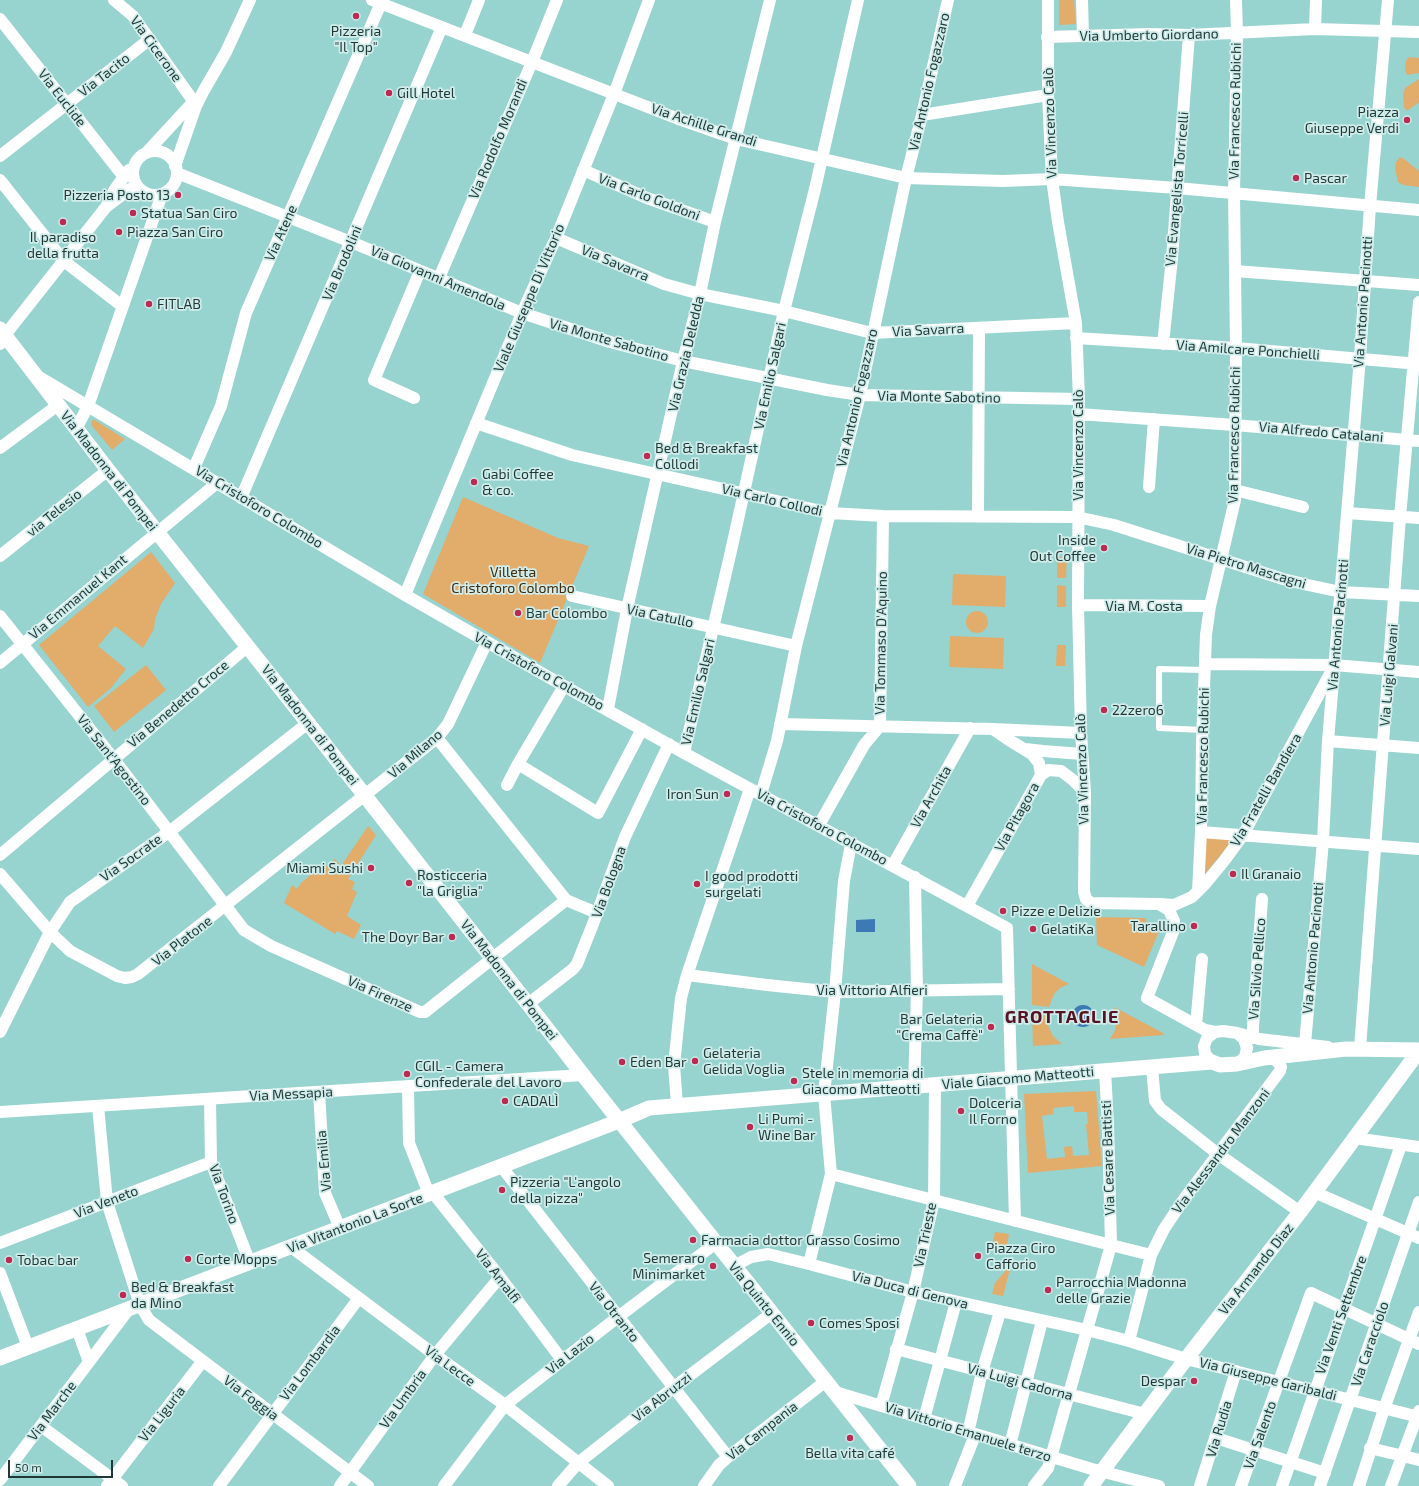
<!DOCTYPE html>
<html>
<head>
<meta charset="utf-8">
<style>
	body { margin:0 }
	#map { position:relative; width:1419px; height:1486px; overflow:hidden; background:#97d3cf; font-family:"Exo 2",sans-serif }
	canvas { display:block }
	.scale { position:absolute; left:8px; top:1460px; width:105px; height:18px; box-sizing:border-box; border:2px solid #1f3836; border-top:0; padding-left:5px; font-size:12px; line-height:14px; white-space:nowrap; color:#1f3836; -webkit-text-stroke:3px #d0edeb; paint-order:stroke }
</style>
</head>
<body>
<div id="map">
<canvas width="1419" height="1486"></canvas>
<div class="scale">50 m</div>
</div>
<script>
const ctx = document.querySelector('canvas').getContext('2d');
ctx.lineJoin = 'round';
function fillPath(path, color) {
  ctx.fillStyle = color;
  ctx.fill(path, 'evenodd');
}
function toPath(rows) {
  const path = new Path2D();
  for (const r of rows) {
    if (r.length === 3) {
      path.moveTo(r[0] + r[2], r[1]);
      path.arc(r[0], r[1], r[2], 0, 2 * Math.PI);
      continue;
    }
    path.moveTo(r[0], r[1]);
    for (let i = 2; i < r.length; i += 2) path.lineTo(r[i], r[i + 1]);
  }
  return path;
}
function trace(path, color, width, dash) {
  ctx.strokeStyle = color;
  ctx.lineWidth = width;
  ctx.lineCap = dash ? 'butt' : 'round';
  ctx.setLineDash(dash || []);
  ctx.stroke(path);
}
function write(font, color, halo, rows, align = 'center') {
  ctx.font = font + ' "Exo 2",sans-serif';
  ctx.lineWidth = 3.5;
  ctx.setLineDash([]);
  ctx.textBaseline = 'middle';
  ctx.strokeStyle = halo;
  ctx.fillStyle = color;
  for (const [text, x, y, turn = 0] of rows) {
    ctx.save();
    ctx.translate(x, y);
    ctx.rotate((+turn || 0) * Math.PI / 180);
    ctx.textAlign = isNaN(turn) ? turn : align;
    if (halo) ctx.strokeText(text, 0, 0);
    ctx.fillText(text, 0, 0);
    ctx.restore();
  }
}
fillPath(toPath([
	[1059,0,1074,0,1076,24,1059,25],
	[1409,57,1419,58,1419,73,1407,75,1405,69,1406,61],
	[1419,79,1419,102,1407,111,1404,107,1403,95,1405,88],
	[1400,157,1404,159,1419,171,1419,187,1403,185,1398,182,1395,168,1396,162],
	[93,419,125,439,112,450,93,427,91,424],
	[463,497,558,538,589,546,540,663,423,594],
	[151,552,175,583,161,604,155,619,154,629,143,648,115,626,98,646,126,669,111,688,88,707,39,645],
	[1057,557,1067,557,1066,578,1057,578],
	[953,574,1006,576,1005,607,952,605],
	[1057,585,1066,586,1066,607,1057,607],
	[977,622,11],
	[950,636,1004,638,1003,669,949,667],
	[1057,645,1066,645,1065,666,1056,666],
	[146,665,166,690,114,732,94,706],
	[368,826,376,835,348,879,355,882,352,889,357,892,347,916,361,925,354,939,337,931,335,934,284,903,292,885,297,889,301,883,313,873,315,875,335,859,341,866],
	[1205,837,1233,840,1203,876],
	[1096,917,1146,918,1147,929,1160,929,1144,967,1097,945],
	[1032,964,1069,984,1060,988,1054,994,1049,1007,1032,1005],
	[1114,1007,1163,1033,1164,1035,1110,1039,1115,1030,1117,1021],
	[1032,1010,1048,1012,1047,1022,1049,1028,1053,1036,1062,1044,1033,1046],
	[1096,1091,1102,1166,1028,1173,1024,1094],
	[1074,1106,1074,1112,1087,1112,1088,1124,1086,1124,1089,1155,1073,1156,1072,1146,1064,1147,1065,1157,1047,1159,1042,1116,1054,1114,1053,1108],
	[995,1232,1009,1234,1006,1250,992,1247],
	[1008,1264,1011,1265,1003,1296,992,1294,995,1283,1006,1270]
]), '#e2ac6b');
fillPath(toPath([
	[875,919,875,932,856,932,856,920],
	[1083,1016,11]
]), '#3c79b5');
trace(toPath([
	[1202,730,1159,728,1159,669,1205,670]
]), '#fff', 6);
trace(toPath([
	[114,0,133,16,194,102],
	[372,0,676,118,736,139,906,178,1003,181,1052,179,1177,188,1419,210],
	[1048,0,1048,95,1052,179,1058,222,1076,323,1079,399,1078,605,1081,733,1085,792,1084,892,1086,899,1091,903,1159,904,1169,910,1174,921,1173,932,1147,998,1205,1030,1215,1032,1223,1031,1237,1033,1259,1039,1328,1047],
	[1082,0,1083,36],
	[0,19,124,177],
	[1315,29,1316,0],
	[465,35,479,0],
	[1047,37,1149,34,1189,35,1315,29,1419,32],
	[922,115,1048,95],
	[155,173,22],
	[147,152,195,100],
	[0,156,150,39],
	[175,166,196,106,203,92,226,52,250,0],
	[129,170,115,189,106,207,130,189,140,189],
	[583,170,647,198,715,222],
	[177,173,351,242,522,313,610,342,683,361,827,390,860,395,1079,399],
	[0,180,64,261,122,306],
	[556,238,664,284,700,294,784,311,872,333,1076,323],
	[1235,271,1419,285],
	[439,278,532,62,557,0],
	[1076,338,1236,348,1419,364],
	[0,344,5,335,106,207],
	[1163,344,1172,258,1189,35],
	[39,377,405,595,564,686,684,753,1007,928,1015,1221],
	[414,398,374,380,420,271],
	[1078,414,1235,425,1419,441],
	[476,423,572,455,830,513,883,516,1077,517,1114,525,1283,579,1308,585,1341,592,1419,596],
	[76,429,88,406,162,194],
	[0,448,58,405],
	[194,468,221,406,246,313,381,3],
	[1149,487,1154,419],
	[1235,490,1303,507],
	[241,498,442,27],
	[1347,513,1419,518],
	[978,515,979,328],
	[0,556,108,470],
	[405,595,522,313,556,238,614,94,649,0],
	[572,596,796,646],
	[1078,605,1210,606],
	[0,616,113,758,244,930,271,946,420,1012,425,1012,566,900,437,738],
	[0,663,217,483],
	[1205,664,1334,665,1419,672],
	[564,686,518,764,598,813,642,729],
	[608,709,627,609,683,361,700,294,715,222,770,0],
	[780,724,993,729],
	[1328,741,1419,748],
	[1025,749,1043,751,1082,754],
	[684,753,731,551,784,311,815,189,858,0],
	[1041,775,1039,763,1032,754,1009,740,993,729,1081,733],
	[507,785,518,764],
	[761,794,777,741,796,646,860,395,906,178,922,115,948,0],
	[819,825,864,745,880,726,883,516],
	[1201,832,1419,849],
	[0,855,247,647],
	[893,865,970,728],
	[0,874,50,932,70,951,117,976,125,978,132,977,138,974,437,738,448,724,487,642],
	[1198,891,1201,832,1202,742,1206,635,1210,606,1235,500,1236,348,1234,193,1237,33,1236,0],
	[566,900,597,913],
	[1160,904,1174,905,1192,897,1205,884,1224,861,1243,835,1332,670],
	[967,906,1041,775,1048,770,1061,771,1073,780,1085,792],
	[687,975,767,985,835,992,1009,989],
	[528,1004,573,969,577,964,593,924,625,837,669,744],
	[1196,1025,1202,959],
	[0,1032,50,932,70,902,169,832,308,723],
	[1237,1033,1244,1039,1247,1048,1245,1057,1237,1064],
	[1253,1038,1253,1027,1262,899],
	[1305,1044,1323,841,1328,741,1360,358,1370,206,1388,0],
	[1360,1048,1400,517,1419,302],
	[1212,1062,1205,1054,1204,1046,1207,1038,1215,1032],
	[1152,1067,1155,1101,1161,1109,1218,1154,1300,1212],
	[914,1086,917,990,915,877],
	[408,1087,409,1143,429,1194],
	[319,1092,325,1193,340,1228],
	[210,1099,211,1162,250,1263],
	[677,1105,674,1065,681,998,687,975,750,789],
	[98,1106,107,1202,140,1305,149,1320,368,1486],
	[0,1112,583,1075],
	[1354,1138,1419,1147],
	[501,1166,728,1457],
	[831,1174,1111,1245,1108,1124,1105,1071],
	[1314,1192,1419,1238],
	[433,1193,500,1277,562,1360],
	[0,1243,211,1162],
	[291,1247,435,1355,505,1405,608,1486],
	[1151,1255,1164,1229,1184,1199,1280,1071,1281,1067,1277,1061,1273,1059,1265,1058],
	[809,1264,831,1174,824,1094,835,992,844,881,851,844],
	[734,1266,751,1257,768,1254,809,1264,913,1292,1087,1330,1129,1341,1186,1359,1419,1417],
	[0,1273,28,1347],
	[77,1329,89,1362],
	[896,1349,1145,1414],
	[835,1392,1092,1469,1159,1486],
	[881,1406,913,1292,932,1209,934,1200,935,1084],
	[924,1419,956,1302],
	[41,1426,122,1486],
	[968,1433,982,1372,1000,1312],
	[1216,1438,1325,1473],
	[1010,1445,1042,1321],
	[1370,1448,1419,1460],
	[0,1480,129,1309],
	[107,1486,202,1362],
	[219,1486,359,1298],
	[340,1486,435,1355,500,1277],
	[444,1486,505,1405,618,1317,716,1243],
	[558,1486,578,1463,673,1388,772,1313],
	[704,1486,719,1465,728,1457,826,1381],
	[955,1486,975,1435],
	[1034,1486,1048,1468,1111,1245,1151,1255,1129,1341],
	[1200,1486,1236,1371],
	[1241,1486,1311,1293,1419,1344],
	[1282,1486,1401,1145],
	[1320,1486,1419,1202],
	[1359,1486,1384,1409,1419,1312],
	[1391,1486,1419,1411]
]), '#fff', 12);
trace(toPath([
	[0,329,108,470,308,723,528,1004,583,1075,909,1486],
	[0,1358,619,1121,649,1108,1212,1062,1220,1065,1237,1064,1264,1058,1346,1049,1419,1050],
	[1091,1486,1186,1359,1300,1212,1419,1051]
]), '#fff', 15);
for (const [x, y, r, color] of [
	[356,16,4,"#ba2a52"],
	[389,93,4,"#ba2a52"],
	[1407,120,4,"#ba2a52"],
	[1296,178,4,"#ba2a52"],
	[178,195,4,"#ba2a52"],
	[133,213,4,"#ba2a52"],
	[63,222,4,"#ba2a52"],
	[119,232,4,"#ba2a52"],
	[149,304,4,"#ba2a52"],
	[647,456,4,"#ba2a52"],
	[474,482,4,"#ba2a52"],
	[1104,548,4,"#ba2a52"],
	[518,613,4,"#ba2a52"],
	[1104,710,4,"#ba2a52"],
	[727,794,4,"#ba2a52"],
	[371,868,4,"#ba2a52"],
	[1233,874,4,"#ba2a52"],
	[409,883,4,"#ba2a52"],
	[697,884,4,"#ba2a52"],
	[1003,911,4,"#ba2a52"],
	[1194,926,4,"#ba2a52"],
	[1033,929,4,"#ba2a52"],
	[452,937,4,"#ba2a52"],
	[991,1027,4,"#ba2a52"],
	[695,1061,4,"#ba2a52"],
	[622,1062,4,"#ba2a52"],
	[407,1074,4,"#ba2a52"],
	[794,1081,4,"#ba2a52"],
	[505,1101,4,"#ba2a52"],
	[961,1111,4,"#ba2a52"],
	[750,1127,4,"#ba2a52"],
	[502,1190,4,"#ba2a52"],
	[693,1240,4,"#ba2a52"],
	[978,1256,4,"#ba2a52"],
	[188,1259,4,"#ba2a52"],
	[9,1260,4,"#ba2a52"],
	[713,1266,4,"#ba2a52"],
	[1048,1290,4,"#ba2a52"],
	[123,1295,4,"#ba2a52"],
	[811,1323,4,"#ba2a52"],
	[1194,1381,4,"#ba2a52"],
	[850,1438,4,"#ba2a52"]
]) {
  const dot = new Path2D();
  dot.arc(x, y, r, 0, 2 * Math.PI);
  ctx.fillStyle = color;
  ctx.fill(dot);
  trace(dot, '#d0edeb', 1.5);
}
write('14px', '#1f3836', '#d0edeb', [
	["Pizzeria",356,31,"center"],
	["\"Il Top\"",356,47,"center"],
	["Gill Hotel",397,93],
	["Piazza",1399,112,"right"],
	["Giuseppe Verdi",1399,128,"right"],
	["Pascar",1304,178],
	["Pizzeria Posto 13",170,195,"right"],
	["Statua San Ciro",141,213],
	["Piazza San Ciro",127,232],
	["Il paradiso",63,237,"center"],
	["della frutta",63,253,"center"],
	["FITLAB",157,304],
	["Bed & Breakfast",655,448],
	["Collodi",655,464],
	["Gabi Coffee",482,474],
	["& co.",482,490],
	["Inside",1096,540,"right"],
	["Out Coffee",1096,556,"right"],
	["Bar Colombo",526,613],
	["22zero6",1112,710],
	["Iron Sun",719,794,"right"],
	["Miami Sushi",363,868,"right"],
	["Il Granaio",1241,874],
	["Rosticceria",417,875],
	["\"la Griglia\"",417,891],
	["I good prodotti",705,876],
	["surgelati",705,892],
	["Pizze e Delizie",1011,911],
	["Tarallino",1186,926,"right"],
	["GelatiKa",1041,929],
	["The Doyr Bar",444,937,"right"],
	["Bar Gelateria",983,1019,"right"],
	["\"Crema Caffè\"",983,1035,"right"],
	["Gelateria",703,1053],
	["Gelida Voglia",703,1069],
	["Eden Bar",630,1062],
	["CGIL - Camera",415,1066],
	["Confederale del Lavoro",415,1082],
	["Stele in memoria di",802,1073],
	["Giacomo Matteotti",802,1089],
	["CADALÌ",513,1101],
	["Dolceria",969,1103],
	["Il Forno",969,1119],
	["Li Pumi -",758,1119],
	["Wine Bar",758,1135],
	["Pizzeria \"L'angolo",510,1182],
	["della pizza\"",510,1198],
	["Farmacia dottor Grasso Cosimo",701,1240],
	["Piazza Ciro",986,1248],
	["Cafforio",986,1264],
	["Semeraro",705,1258,"right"],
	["Minimarket",705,1274,"right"],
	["Corte Mopps",196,1259],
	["Tobac bar",17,1260],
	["Parrocchia Madonna",1056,1282],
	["delle Grazie",1056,1298],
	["Bed & Breakfast",131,1287],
	["da Mino",131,1303],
	["Comes Sposi",819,1323],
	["Despar",1186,1381,"right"],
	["Bella vita café",850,1453,"center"]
], 'left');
write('14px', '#1f3836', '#d0edeb', [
	["Via Umberto Giordano",1149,35,-1],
	["Via Cicerone",156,49,54],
	["Via Tacito",104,75,-38],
	["Via Antonio Fogazzaro",929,82,-77],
	["Via Euclide",62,98,52],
	["Via Francesco Rubichi",1235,111,-89],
	["Via Vincenzo Calò",1050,123,-92],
	["Via Achille Grandi",704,125,18],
	["Via Rodolfo Morandi",498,139,-67],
	["Via Evangelista Torricelli",1177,189,-85],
	["Via Carlo Goldoni",649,197,21],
	["Via Atene",281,233,-66],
	["Via Brodolini",342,263,-67],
	["Via Savarra",615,263,23],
	["Via Giovanni Amendola",438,278,23],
	["Viale Giuseppe Di Vittorio",529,298,-67],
	["Via Antonio Pacinotti",1363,302,-86],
	["Via Savarra",928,330,-3],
	["Via Monte Sabotino",609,340,16],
	["Via Amilcare Ponchielli",1248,350,4],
	["Via Grazia Deledda",686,354,-77],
	["Via Emilio Salgari",770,376,-78],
	["Via Monte Sabotino",939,397,1],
	["Via Antonio Fogazzaro",857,398,-77],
	["Via Alfredo Catalani",1321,432,5],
	["Via Francesco Rubichi",1234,435,-89],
	["Via Vincenzo Calò",1078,445,-90],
	["Via Madonna di Pompei",109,471,52],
	["Via Carlo Collodi",772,500,13],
	["Via Cristoforo Colombo",259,507,31],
	["via Telesio",54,513,-39],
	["Via Pietro Mascagni",1246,566,17],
	["Via Emmanuel Kant",78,597,-40],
	["Via M. Costa",1144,606],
	["Via Catullo",660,616,12],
	["Via Antonio Pacinotti",1338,625,-85],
	["Via Tommaso D'Aquino",881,643,-89],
	["Via Cristoforo Colombo",539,671,29],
	["Via Luigi Galvani",1389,675,-85],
	["Via Emilio Salgari",698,692,-77],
	["Via Benedetto Croce",178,704,-40],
	["Via Madonna di Pompei",310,725,52],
	["Via Milano",415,754,-41],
	["Via Francesco Rubichi",1203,756,-89],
	["Via Sant'Agostino",114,760,52],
	["Via Vincenzo Calò",1082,769,-92],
	["Via Fratelli Bandiera",1266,790,-60],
	["Via Archita",931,797,-61],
	["Via Pitagora",1017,817,-61],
	["Via Cristoforo Colombo",822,827,28],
	["Via Socrate",131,858,-35],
	["Via Bologna",609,882,-70],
	["Via Platone",182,941,-38],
	["Via Antonio Pacinotti",1313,948,-85],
	["Via Silvio Pellico",1257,969,-86],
	["Via Madonna di Pompei",509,980,52],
	["Via Vittorio Alfieri",872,990],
	["Via Firenze",380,994,24],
	["Viale Giacomo Matteotti",1018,1078,-5],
	["Via Messapia",291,1094,-3],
	["Via Alessandro Manzoni",1221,1151,-53],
	["Via Cesare Battisti",1108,1158,-92],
	["Via Emilia",324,1161,-95],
	["Via Torino",224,1194,70],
	["Via Veneto",106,1202,-21],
	["Via Vitantonio La Sorte",355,1223,-21],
	["Via Trieste",925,1235,-78],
	["Via Armando Diaz",1256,1269,-52],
	["Via Amalfi",498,1276,52],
	["Via Duca di Genova",910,1290,14],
	["Via Quinto Ennio",764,1304,51],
	["Via Otranto",614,1312,52],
	["Via Venti Settembre",1341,1315,-70],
	["Via Caracciolo",1370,1344,-71],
	["Via Lazio",570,1354,-38],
	["Via Lombardia",310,1363,-53],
	["Via Lecce",450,1366,36],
	["Via Giuseppe Garibaldi",1268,1379,14],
	["Via Luigi Cadorna",1020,1382,15],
	["Via Abruzzi",662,1397,-38],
	["Via Foggia",251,1398,37],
	["Via Umbria",403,1399,-54],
	["Via Marche",52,1411,-53],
	["Via Liguria",162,1414,-52],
	["Via Rudia",1219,1429,-73],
	["Via Campania",762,1431,-38],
	["Via Vittorio Emanuele terzo",968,1432,17],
	["Via Salento",1260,1435,-70]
]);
write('14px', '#412909', '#d0edeb', [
	["Villetta",513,572],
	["Cristoforo Colombo",513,588]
]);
ctx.letterSpacing = '1px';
write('bold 18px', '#571224', '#d0edeb', [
	["GROTTAGLIE",1062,1017]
]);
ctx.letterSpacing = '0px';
</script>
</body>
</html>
